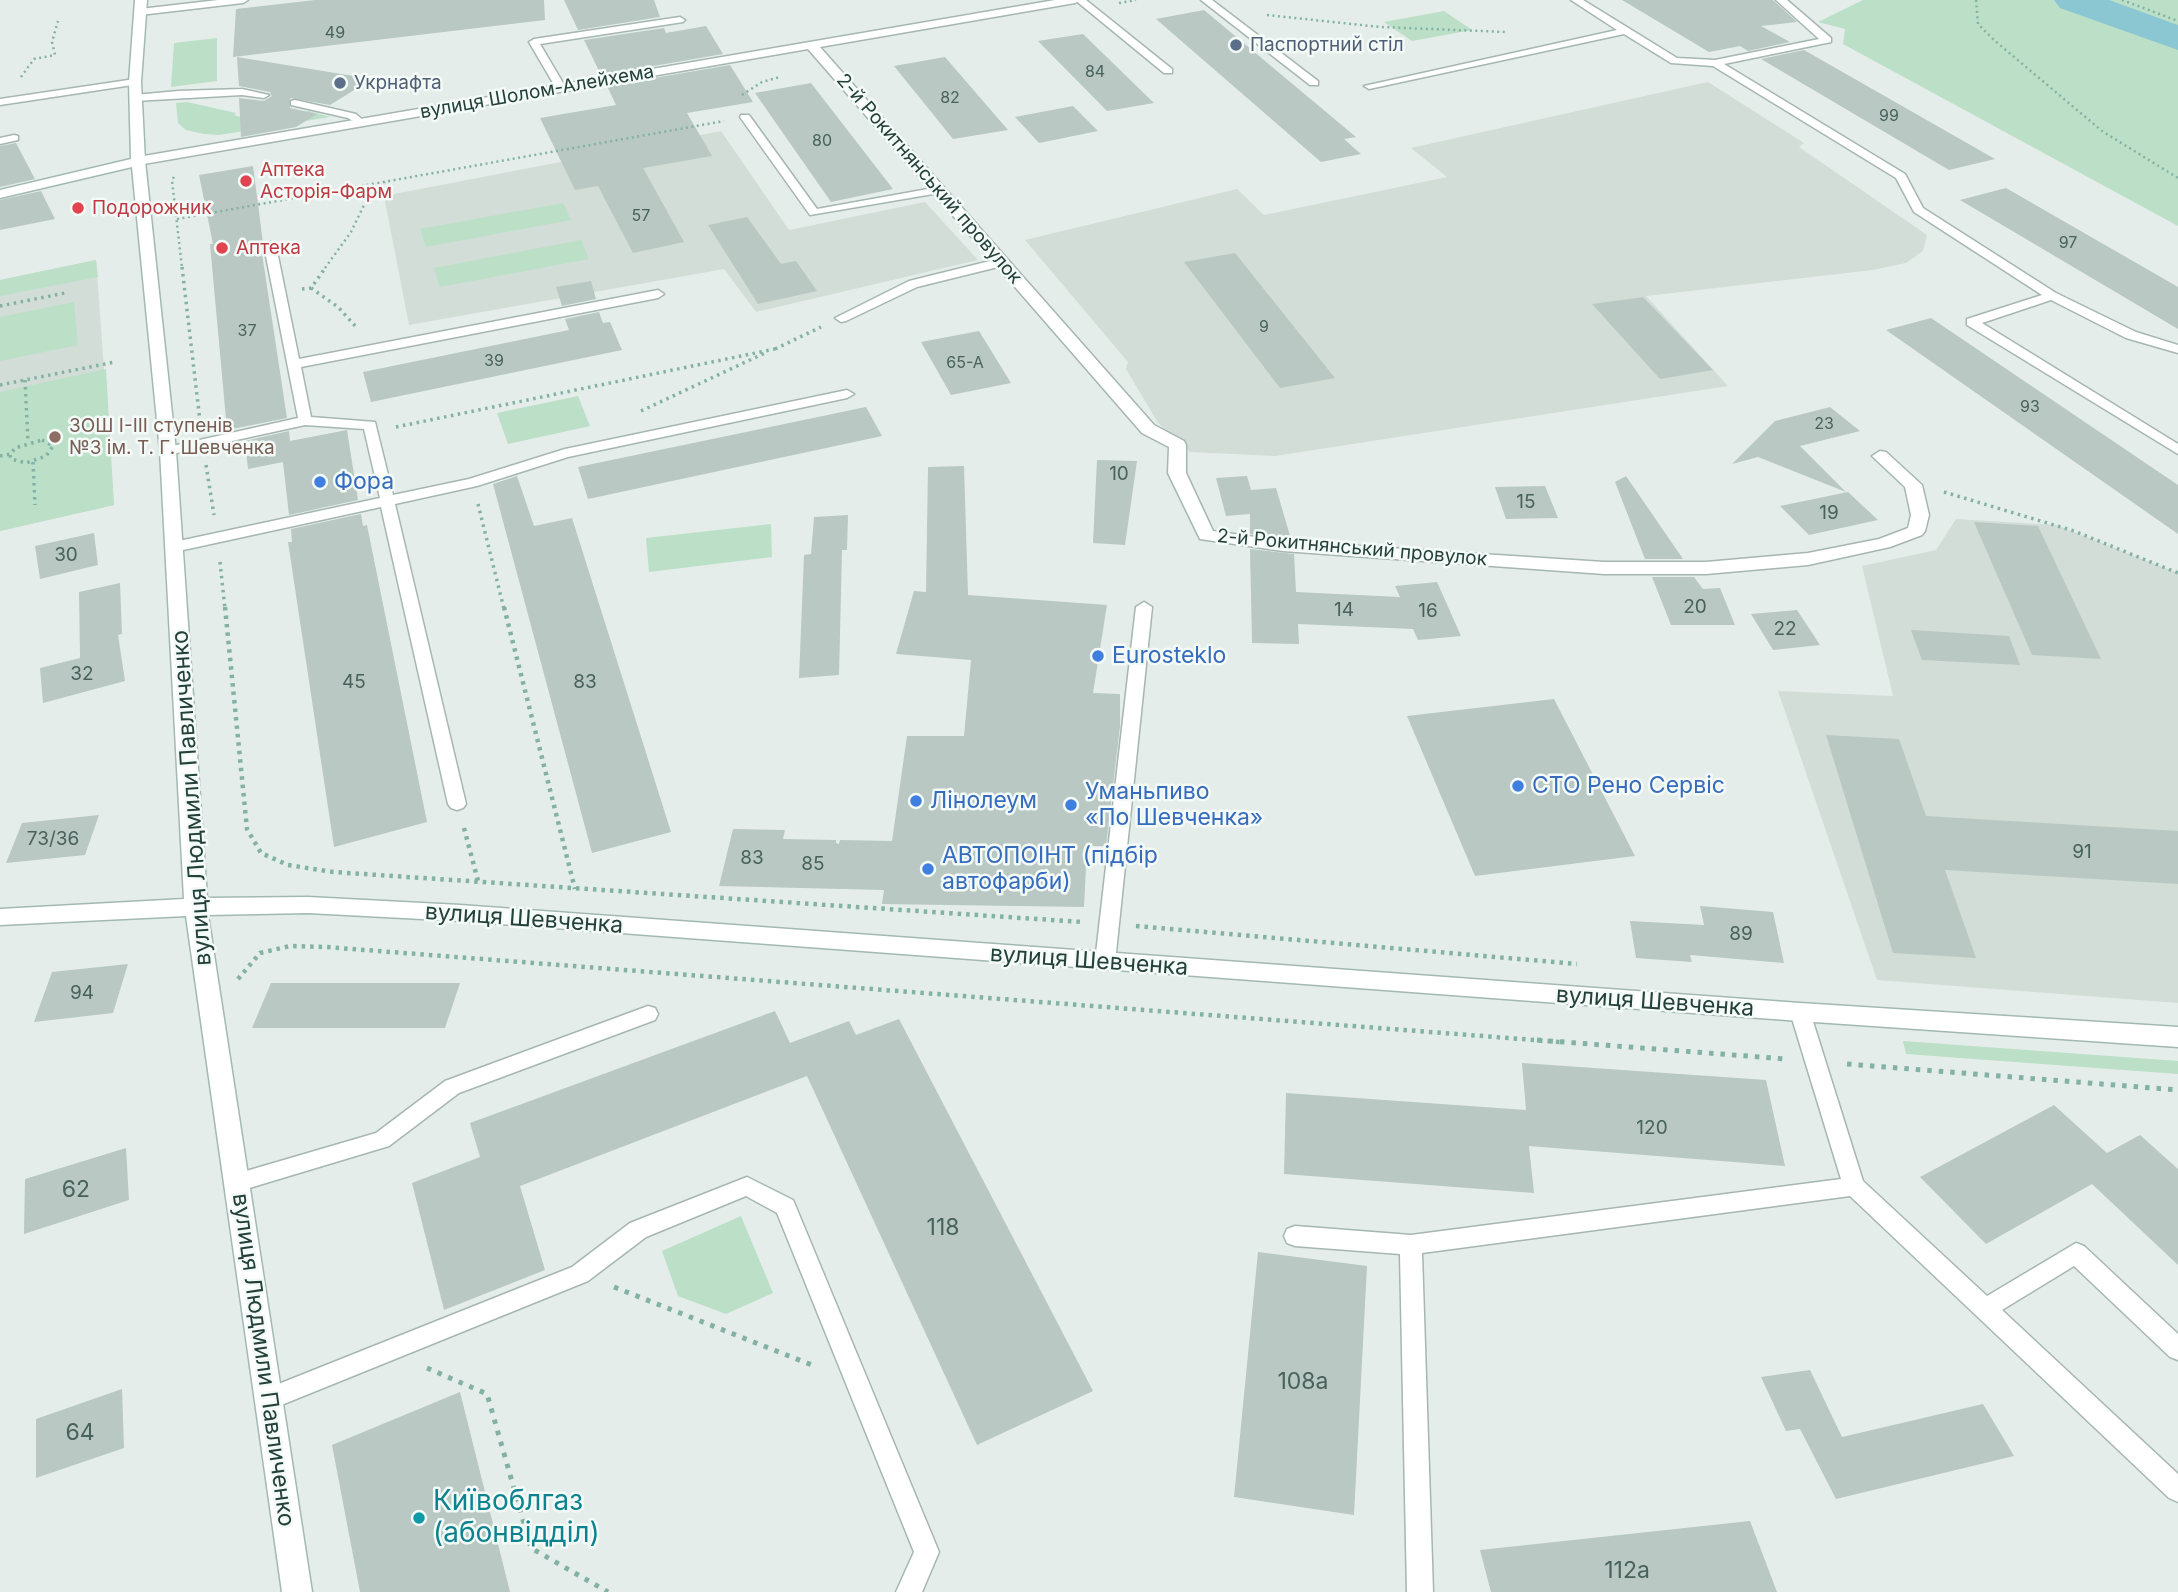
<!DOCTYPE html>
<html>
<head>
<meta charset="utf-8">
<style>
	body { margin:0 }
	canvas { display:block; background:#e4ede9 }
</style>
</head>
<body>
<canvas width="2178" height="1592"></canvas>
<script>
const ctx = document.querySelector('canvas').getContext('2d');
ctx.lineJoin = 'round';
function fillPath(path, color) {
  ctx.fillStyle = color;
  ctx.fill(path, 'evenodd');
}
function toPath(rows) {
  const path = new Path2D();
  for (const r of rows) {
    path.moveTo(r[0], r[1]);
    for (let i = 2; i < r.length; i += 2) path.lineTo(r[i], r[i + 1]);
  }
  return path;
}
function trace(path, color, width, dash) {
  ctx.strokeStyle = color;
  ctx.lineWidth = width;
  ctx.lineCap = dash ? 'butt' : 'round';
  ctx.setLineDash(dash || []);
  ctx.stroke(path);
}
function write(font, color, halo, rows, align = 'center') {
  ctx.font = font + ' Inter,sans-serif';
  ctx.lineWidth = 5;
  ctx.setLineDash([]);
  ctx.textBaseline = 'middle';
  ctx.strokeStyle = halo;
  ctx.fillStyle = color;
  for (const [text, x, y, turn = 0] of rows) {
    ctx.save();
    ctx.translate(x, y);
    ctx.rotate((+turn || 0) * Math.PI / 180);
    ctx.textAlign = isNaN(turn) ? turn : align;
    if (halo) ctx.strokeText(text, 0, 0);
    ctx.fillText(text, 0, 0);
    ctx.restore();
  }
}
fillPath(toPath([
	[1708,82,1804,143,1799,147,1927,235,1923,251,1906,263,1873,270,1646,296,1728,386,1275,456,1190,452,1158,423,1126,369,1128,362,1025,240,1237,189,1264,215,1447,177,1411,148],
	[721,131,789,230,925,202,978,260,756,312,724,269,409,325,384,196],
	[96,260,114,505,0,531,0,280],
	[1956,519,2056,525,2178,573,2178,1003,1877,980,1778,691,1893,696,1862,566,1936,550]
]), '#d2ddd8');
fillPath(toPath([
	[1863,0,2178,0,2178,226,1843,44,1845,29,1818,22],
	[1444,11,1472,30,1412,41,1384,22],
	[217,38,217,81,171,87,174,43],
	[187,102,236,113,234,115,244,118,309,111,330,117,219,135,204,134,186,130,178,123,176,103],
	[563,203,571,220,426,247,420,229],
	[581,240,589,259,440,287,434,268],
	[96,260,98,277,0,296,0,280],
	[74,302,78,345,0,361,0,317],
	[106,369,114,505,0,531,0,392],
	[578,396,590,426,508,444,497,413],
	[771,524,772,557,649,572,646,538],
	[1903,1041,2178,1061,2178,1074,1906,1054],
	[741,1216,773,1293,726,1314,678,1296,662,1251]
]), '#bcdfc7');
fillPath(toPath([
	[2054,0,2109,0,2178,25,2178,50,2060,8,2054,0]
]), '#8bc6d3');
fillPath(toPath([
	[315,0,544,0,545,20,233,57,236,9],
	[564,0,654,0,660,17,578,30],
	[1622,0,1773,0,1797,22,1761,26,1790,42,1748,51,1740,46,1709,52],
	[1204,10,1356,137,1344,139,1361,154,1321,162,1156,19],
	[706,26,723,54,601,75,584,40,664,28,666,33],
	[1083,34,1154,103,1107,111,1038,41],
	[1804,50,1995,159,1949,170,1761,59],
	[237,57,372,79,330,105,290,98,290,108,317,114,296,127,241,137,239,98,264,101,272,96,270,92,239,86],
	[945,57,1008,130,953,139,894,66],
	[730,65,753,102,687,113,712,156,643,168,684,242,633,253,598,186,575,190,540,118,616,105,607,86],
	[811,83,893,189,831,202,755,93],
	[1073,106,1098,131,1039,143,1015,117],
	[16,143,35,179,0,187,0,146],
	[253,166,263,243,261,247,287,418,227,430,210,244,213,244,199,175],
	[2006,188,2178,287,2178,329,1960,200],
	[41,191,55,219,0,230,0,200],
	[747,217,781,264,796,261,817,291,758,304,708,225],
	[1235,253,1335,378,1280,388,1184,262],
	[591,281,596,299,562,306,556,287],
	[1643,297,1713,370,1660,379,1592,304],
	[599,312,603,323,610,322,622,350,371,402,363,372,569,330,565,319],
	[1931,318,2178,485,2178,534,1886,330],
	[979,331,1011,383,951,395,921,342],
	[866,407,882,436,588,499,578,467],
	[1830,407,1860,431,1800,446,1846,492,1758,457,1732,464,1775,421],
	[347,430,358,500,289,515,283,462,248,469,245,441,289,431,290,441],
	[1097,460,1137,461,1125,545,1093,543],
	[964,466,968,595,1107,605,1093,693,1120,694,1120,726,1106,846,1087,846,1084,907,882,904,884,890,719,886,733,829,785,830,783,839,836,840,836,843,839,844,840,840,892,841,907,736,964,736,971,660,896,654,914,591,926,592,928,467],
	[517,476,534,526,572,518,671,832,592,853,493,484],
	[1247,476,1251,490,1276,488,1291,539,1250,534,1250,514,1226,516,1216,478],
	[1626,476,1683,559,1645,559,1615,482],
	[1545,486,1558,518,1506,519,1495,487],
	[1848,492,1878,520,1809,535,1780,506],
	[361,514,363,526,367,525,427,822,334,847,288,542,292,542,291,529],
	[848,515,847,550,842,550,839,675,799,678,804,555,811,554,814,517],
	[1974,522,2038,526,2101,659,2032,655],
	[94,533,98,565,40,579,35,546],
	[1250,549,1294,554,1296,592,1400,597,1395,586,1437,582,1461,636,1418,640,1413,629,1298,624,1299,644,1252,643],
	[1652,577,1694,577,1703,589,1720,588,1735,625,1671,625],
	[120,583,122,634,118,635,125,681,43,703,40,668,80,658,79,592],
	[1797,610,1820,645,1773,650,1751,614],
	[1911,630,2009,636,2020,665,1922,660],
	[1554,699,1635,856,1475,876,1407,716],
	[1826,735,1899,739,1926,816,2178,831,2178,884,1945,870,1976,958,1893,953],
	[99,815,85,855,6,863,22,823],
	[1700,906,1773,912,1784,963,1690,955,1692,962,1636,958,1630,921,1704,925],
	[128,964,113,1013,34,1022,52,972],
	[271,983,460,983,445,1028,252,1028],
	[775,1011,790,1043,849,1021,856,1035,899,1019,1093,1391,977,1445,807,1076,520,1186,545,1270,444,1310,412,1183,480,1157,470,1123],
	[1522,1063,1766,1080,1785,1166,1529,1146,1534,1193,1284,1174,1286,1093,1526,1110],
	[2054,1105,2107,1153,2140,1135,2178,1169,2178,1265,2092,1184,1986,1244,1920,1177],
	[126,1148,129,1200,24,1234,25,1179],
	[1258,1252,1367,1266,1354,1515,1234,1497],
	[1810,1370,1842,1437,1983,1404,2014,1456,1836,1499,1800,1429,1786,1431,1761,1377],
	[122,1389,124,1448,36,1478,36,1419],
	[460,1392,510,1592,360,1592,332,1445],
	[1750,1521,1777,1592,1491,1592,1480,1550]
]), '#b9c8c2');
const lane = toPath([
	[218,0,248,0,243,3,140,15,135,12,140,9,218,0],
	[1075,0,1086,0,1172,69,1172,73,1164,73,1075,0],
	[1201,0,1212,0,1318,81,1318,85,1310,85,1201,0],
	[1571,0,1583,0,1677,58,1715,60,1819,39,1776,0,1787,0,1831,38,1831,42,1724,64,1905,174,1923,208,2056,293,2136,332,2178,345,2178,353,2126,338,2051,300,1982,323,2178,444,2178,454,1967,325,1967,319,2042,295,1914,212,1896,178,1713,66,1671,63,1624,34,1369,89,1364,86,1617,30,1571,0],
	[680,17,685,20,683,22,540,44,566,88,561,91,556,88,529,42,534,39,680,17],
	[135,79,140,82,139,84,0,105,0,99,135,79],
	[242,89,269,95,264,98,242,95,135,101,130,98,135,95,178,91,242,89],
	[295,100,356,114,366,123,361,126,348,118,291,105,291,101,295,100],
	[741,115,749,115,817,209,939,187,945,190,939,193,810,215,740,117,741,115],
	[14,135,18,136,18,140,0,144,0,138,14,135],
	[270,242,276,246,299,359,658,290,664,294,658,298,301,367,311,417,375,422,393,495,469,479,565,449,847,390,854,394,847,398,568,457,477,486,395,504,466,804,463,808,457,810,451,808,448,804,381,507,174,552,166,547,174,542,380,498,364,429,305,425,168,455,161,451,168,447,298,418,264,246,270,242],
	[1002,258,1006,259,1006,265,917,287,846,321,841,322,835,318,909,281,1002,258],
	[1144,602,1152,607,1115,962,1112,967,1105,969,1098,967,1095,962,1136,607,1144,602],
	[1800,1004,1807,1006,1810,1012,1863,1181,1987,1296,2076,1243,2084,1246,2178,1334,2178,1360,2170,1357,2074,1266,2002,1310,2178,1474,2178,1502,2169,1498,1850,1196,1422,1253,1433,1592,1407,1592,1400,1254,1295,1246,1287,1243,1284,1236,1287,1229,1295,1226,1411,1235,1841,1179,1790,1012,1793,1006,1800,1004],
	[648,1006,655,1008,658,1014,655,1020,459,1093,389,1146,236,1192,228,1189,225,1183,228,1177,236,1174,376,1133,445,1081,648,1006],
	[747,1177,793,1200,796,1207,939,1552,922,1592,896,1592,914,1552,777,1213,746,1196,646,1237,588,1281,269,1410,261,1407,257,1399,261,1391,572,1267,630,1223,747,1177]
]);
const street = toPath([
	[1055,0,1081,0,1075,3,820,47,1154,425,1184,441,1186,445,1186,473,1213,531,1283,541,1604,562,1706,562,1808,553,1879,539,1908,528,1911,515,1905,487,1872,456,1880,451,1886,452,1922,485,1929,515,1925,531,1922,535,1890,547,1808,565,1706,574,1604,574,1283,551,1200,539,1168,473,1169,447,1142,433,808,49,138,165,131,161,138,157,1055,0]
]);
const secondary = toPath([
	[135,0,147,0,141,82,145,161,176,451,207,898,308,897,460,905,1800,1003,2178,1027,2178,1047,1800,1021,460,921,308,913,208,915,312,1592,282,1592,186,916,0,925,0,909,184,899,160,451,132,167,0,198,0,190,131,159,129,82,135,0]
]);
trace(lane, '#a6b6b1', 3);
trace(street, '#a6b6b1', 3);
trace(secondary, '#a2b9b2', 3);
trace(toPath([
	[1976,0,1978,24,1994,40,2102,131,2178,178],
	[2122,0,2178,21],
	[1119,3,1136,0],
	[1267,15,1380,27,1506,32],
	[21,77,34,59,55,55,52,42,58,21],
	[742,95,762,82,780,77],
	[174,177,172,180,182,268],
	[177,219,724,121],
	[325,268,351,232,364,205,385,182]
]), '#83b2a5', 2.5, [2, 3.5]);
trace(toPath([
	[182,267,200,421],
	[311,288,338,307,357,328],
	[302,289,311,288,326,267],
	[0,306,65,293],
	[775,349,821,327],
	[25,380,28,442],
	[0,385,115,362],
	[641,411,767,352],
	[396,427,775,349],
	[42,440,53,446,46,456,26,463,11,459,10,455,15,448,42,440],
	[0,456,11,454],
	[33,462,35,505],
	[206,465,214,515],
	[1944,492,2074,531,2178,573],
	[478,504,504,609],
	[220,562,225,609]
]), '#83b2a5', 3.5, [2.5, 4.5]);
trace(toPath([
	[225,607,247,829,261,853,288,865,333,872,1082,922],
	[504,607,575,889],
	[464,828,478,881],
	[1136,926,1577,964],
	[238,979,260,953,290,946,326,947,1560,1042]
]), '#83b2a5', 4.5, [3.5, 5]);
trace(toPath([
	[1537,1040,1786,1059],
	[1847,1064,2178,1090],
	[614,1287,817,1367],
	[427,1368,487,1394,531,1548,608,1592]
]), '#83b2a5', 5, [4.5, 7]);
fillPath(lane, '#fff');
fillPath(street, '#fff');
fillPath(secondary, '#fff');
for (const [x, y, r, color] of [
	[1236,45,7,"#5c6f8a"],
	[340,83,7,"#5c6f8a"],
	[246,181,7,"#e0444e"],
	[78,208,7,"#e0444e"],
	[222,248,7,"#e0444e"],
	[55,437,7,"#8d6e63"],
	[320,482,7,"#3f7fe0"],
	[1098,656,7,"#3f7fe0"],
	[1518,786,7,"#3f7fe0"],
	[916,801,7,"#3f7fe0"],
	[1071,805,7,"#3f7fe0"],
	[928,869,7,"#3f7fe0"],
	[419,1518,7,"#0f9aa8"]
]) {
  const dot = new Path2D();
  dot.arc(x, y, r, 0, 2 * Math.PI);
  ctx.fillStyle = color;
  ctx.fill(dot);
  trace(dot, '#f4faf7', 2.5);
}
write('16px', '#48625b', null, [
	["49",335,33],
	["84",1095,72],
	["82",950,98],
	["99",1889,116],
	["80",822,141],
	["57",641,216],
	["97",2068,243],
	["9",1264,327],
	["37",247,331],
	["39",494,361],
	["65-А",965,363],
	["93",2030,407],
	["23",1824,424]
]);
write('19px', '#4e5e75', '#f4faf7', [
	["Паспортний стіл",1250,45],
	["Укрнафта",354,83]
], 'left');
write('19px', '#234039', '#f4faf7', [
	["вулиця Шолом-Алейхема",537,92,-10],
	["2-й Рокитнянський провулок",929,179,49],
	["2-й Рокитнянський провулок",1352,548,5]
]);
write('19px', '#be3a42', '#f4faf7', [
	["Аптека",260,170],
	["Асторія-Фарм",260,192],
	["Подорожник",92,208],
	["Аптека",236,248]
], 'left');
write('19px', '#785e54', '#f4faf7', [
	["ЗОШ І-ІІІ ступенів",69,426],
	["№3 ім. Т. Г. Шевченка",69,448]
], 'left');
write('19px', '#48625b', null, [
	["10",1119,474],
	["15",1526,502],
	["19",1829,513],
	["30",66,555],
	["20",1695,607],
	["14",1344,610],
	["16",1428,611],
	["22",1785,629],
	["32",82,674],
	["45",354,682],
	["83",585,682],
	["73/36",53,839],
	["91",2082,852],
	["83",752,858],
	["85",813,864],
	["89",1741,934],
	["94",82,993],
	["120",1652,1128]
]);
write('23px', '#366cbe', '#f4faf7', [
	["Фора",334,482],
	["Eurosteklo",1112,656],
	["СТО Рено Сервіс",1532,786],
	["Уманьпиво",1085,792],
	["«По Шевченка»",1085,818],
	["Лінолеум",930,801],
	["АВТОПОІНТ (підбір",942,856],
	["автофарби)",942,882]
], 'left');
write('23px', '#234039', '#f4faf7', [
	["вулиця Людмили Павличенко",192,798,-94],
	["вулиця Шевченка",524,919,4],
	["вулиця Шевченка",1089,961,4],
	["вулиця Шевченка",1655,1002,4],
	["вулиця Людмили Павличенко",263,1360,82]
]);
write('23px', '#48625b', null, [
	["62",76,1190],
	["118",943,1228],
	["108а",1303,1382],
	["64",80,1433],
	["112а",1627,1571]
]);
write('28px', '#0d838f', '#f4faf7', [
	["Київоблгаз",433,1502],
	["(абонвідділ)",433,1534]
], 'left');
</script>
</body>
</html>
